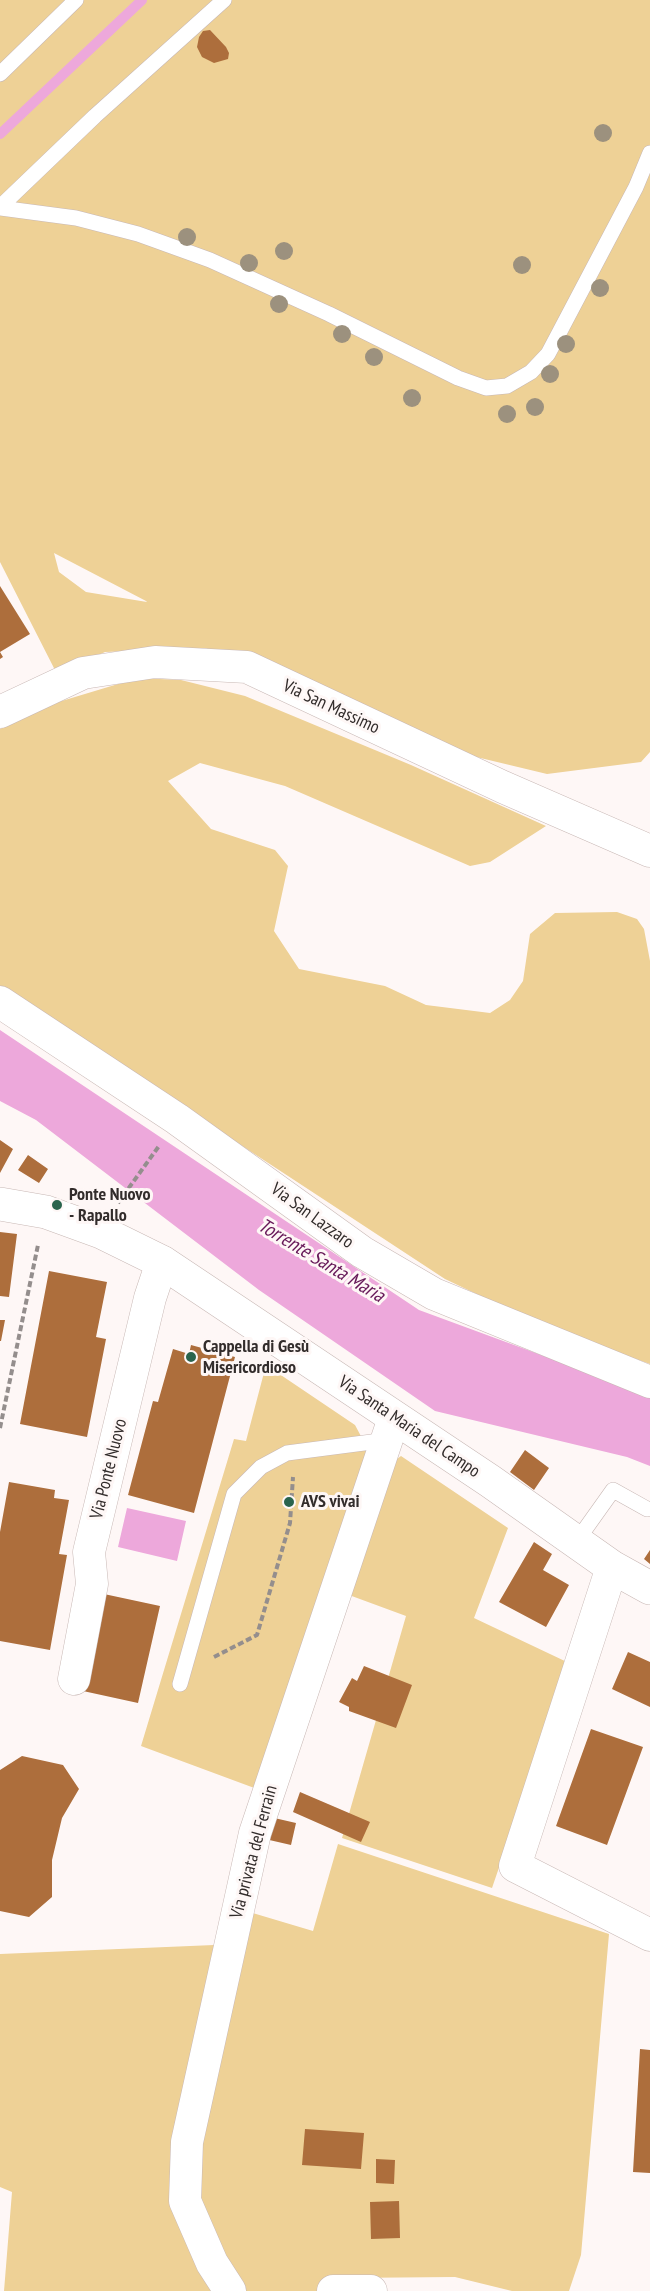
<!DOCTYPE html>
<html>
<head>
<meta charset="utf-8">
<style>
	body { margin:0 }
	canvas { display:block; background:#fef7f6 }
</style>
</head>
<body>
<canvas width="650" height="2291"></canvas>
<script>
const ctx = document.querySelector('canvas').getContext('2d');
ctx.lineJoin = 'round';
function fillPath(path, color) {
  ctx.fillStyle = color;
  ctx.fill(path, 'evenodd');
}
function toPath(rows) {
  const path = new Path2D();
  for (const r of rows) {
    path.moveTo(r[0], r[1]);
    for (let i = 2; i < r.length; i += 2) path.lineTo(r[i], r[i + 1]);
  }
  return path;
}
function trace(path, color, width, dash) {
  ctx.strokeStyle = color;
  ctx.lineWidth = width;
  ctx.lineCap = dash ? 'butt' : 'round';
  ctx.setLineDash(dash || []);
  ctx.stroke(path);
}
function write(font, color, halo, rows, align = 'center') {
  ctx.font = font + ' "PT Sans Narrow",sans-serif';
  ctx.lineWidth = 6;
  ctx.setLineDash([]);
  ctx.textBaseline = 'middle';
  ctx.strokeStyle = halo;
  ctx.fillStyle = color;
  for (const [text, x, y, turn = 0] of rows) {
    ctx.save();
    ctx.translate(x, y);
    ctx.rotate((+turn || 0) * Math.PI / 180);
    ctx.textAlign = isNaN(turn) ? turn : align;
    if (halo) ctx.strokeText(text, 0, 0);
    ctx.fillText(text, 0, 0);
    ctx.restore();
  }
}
fillPath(toPath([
	[0,0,650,0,650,752,641,762,547,774,468,755,350,712,205,648,105,652,57,674,0,562],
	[54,553,146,601,147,602,86,592,59,572],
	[138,678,181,680,245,696,411,765,546,826,490,862,470,866,285,786,200,763,168,781,211,829,275,850,288,866,274,931,299,969,385,986,426,1005,490,1013,510,1000,523,981,530,934,555,913,617,912,637,919,644,929,650,961,650,1364,548,1328,445,1279,0,987,0,729,55,703],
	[266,1365,355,1425,371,1455,257,1789,141,1746,234,1439,246,1441],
	[401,1456,508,1528,474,1618,569,1663,492,1888,342,1838,406,1616,349,1595,394,1461],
	[338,1844,609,1934,581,2255,569,2291,512,2291,455,2277,344,2278,333,2291,4,2291,12,2192,0,2187,0,1954,214,1945,246,1911,313,1931]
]), '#eed196');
fillPath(toPath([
	[0,1030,419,1310,582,1370,650,1391,650,1466,627,1457,435,1411,259,1290,36,1120,0,1101],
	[127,1508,186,1521,177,1561,118,1547]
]), '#eda8db');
trace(toPath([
	[0,134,142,0]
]), '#eda8db', 10);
fillPath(toPath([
	[210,30,226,47,229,53,228,59,214,63,202,57,197,47,199,37,203,31],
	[0,586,30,634,0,652,3,657,0,659],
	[0,1140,13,1149,0,1173],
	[28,1155,48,1169,39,1183,18,1170],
	[0,1232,17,1234,9,1297,0,1296],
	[49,1271,107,1282,96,1337,106,1339,87,1437,20,1424],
	[0,1320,5,1320,1,1341,0,1341],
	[191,1345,235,1357,194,1513,128,1495,153,1401,158,1402,173,1349,189,1354],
	[525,1450,549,1468,534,1490,510,1472],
	[9,1482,55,1490,54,1498,69,1500,59,1554,67,1555,50,1650,0,1641,0,1532],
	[534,1542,552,1554,543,1570,569,1585,546,1627,499,1602],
	[650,1550,650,1564,644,1559],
	[104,1594,160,1606,138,1703,83,1691],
	[628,1652,650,1662,650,1707,612,1689],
	[364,1666,412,1685,396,1728,349,1711,349,1707,339,1702,352,1678,357,1681],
	[591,1729,643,1747,607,1845,556,1826],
	[22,1756,63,1765,79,1789,62,1818,52,1860,52,1897,29,1917,0,1911,0,1770],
	[300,1792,370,1822,361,1842,293,1812],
	[270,1817,296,1823,291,1845,265,1839],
	[640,2049,650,2050,650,2173,633,2172],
	[305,2129,364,2133,361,2169,302,2165],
	[376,2159,395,2160,394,2184,376,2183],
	[399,2201,400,2238,371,2239,370,2202]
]), '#ad6e3c');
const lane = toPath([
	[0,74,76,0],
	[0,207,95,116,224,0],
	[0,208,76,218,138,234,210,260,329,314,458,378,486,388,507,386,531,372,548,354,636,187,650,153],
	[576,1542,613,1490,647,1509],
	[180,1684,234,1494,261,1467,287,1453,387,1440]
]);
const street = toPath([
	[0,712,83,673,155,662,247,667,503,787,650,851],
	[0,1002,177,1119,362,1252,434,1294,650,1382],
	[612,1567,515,1866,650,1935],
	[74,1679,92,1584,89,1552,150,1298,162,1262],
	[230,2291,212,2263,185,2201,187,2142,255,1833,394,1418],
	[333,2291,371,2291]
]);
const secondary = toPath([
	[0,1204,46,1212,101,1232,162,1262,490,1481,612,1567,650,1588]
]);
trace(lane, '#c8b8b5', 16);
trace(street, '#c8b8b5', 33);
trace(secondary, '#c8b8b5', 34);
trace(toPath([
	[118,1203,159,1146],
	[0,1428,38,1245],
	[214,1657,257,1635,290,1523,293,1477]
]), '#948e8d', 4, [6, 3]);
trace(lane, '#fff', 15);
trace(street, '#fff', 32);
trace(secondary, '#fff', 33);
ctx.fillStyle = '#9c917e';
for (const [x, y] of [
	[603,133],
	[187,237],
	[284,251],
	[249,263],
	[522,265],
	[600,288],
	[279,304],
	[342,334],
	[566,344],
	[374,357],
	[550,374],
	[412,398],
	[535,407],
	[507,414]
]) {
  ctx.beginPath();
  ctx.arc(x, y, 9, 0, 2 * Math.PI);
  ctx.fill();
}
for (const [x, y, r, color] of [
	[57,1205,6,"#2a644d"],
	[191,1357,6,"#2a644d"],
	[289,1502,6,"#2a644d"]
]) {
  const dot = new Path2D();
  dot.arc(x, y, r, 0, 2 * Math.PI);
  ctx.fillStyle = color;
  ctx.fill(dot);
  trace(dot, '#fef7f6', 2);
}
write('18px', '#322c2b', '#fef7f6', [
	["Via San Massimo",331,707,25],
	["Via San Lazzaro",312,1216,36],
	["Via Santa Maria del Campo",409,1427,34],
	["Via Ponte Nuovo",109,1469,-76],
	["Via privata del Ferrain",254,1852,-75]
]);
write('bold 18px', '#322c2b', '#fef7f6', [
	["Ponte Nuovo",69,1195],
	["- Rapallo",69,1216],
	["Cappella di Gesù",203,1347],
	["Misericordioso",203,1368],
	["AVS vivai",301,1502]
], 'left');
write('italic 20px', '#671959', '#fef7f6', [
	["Torrente Santa Maria",321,1261,31]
]);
</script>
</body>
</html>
